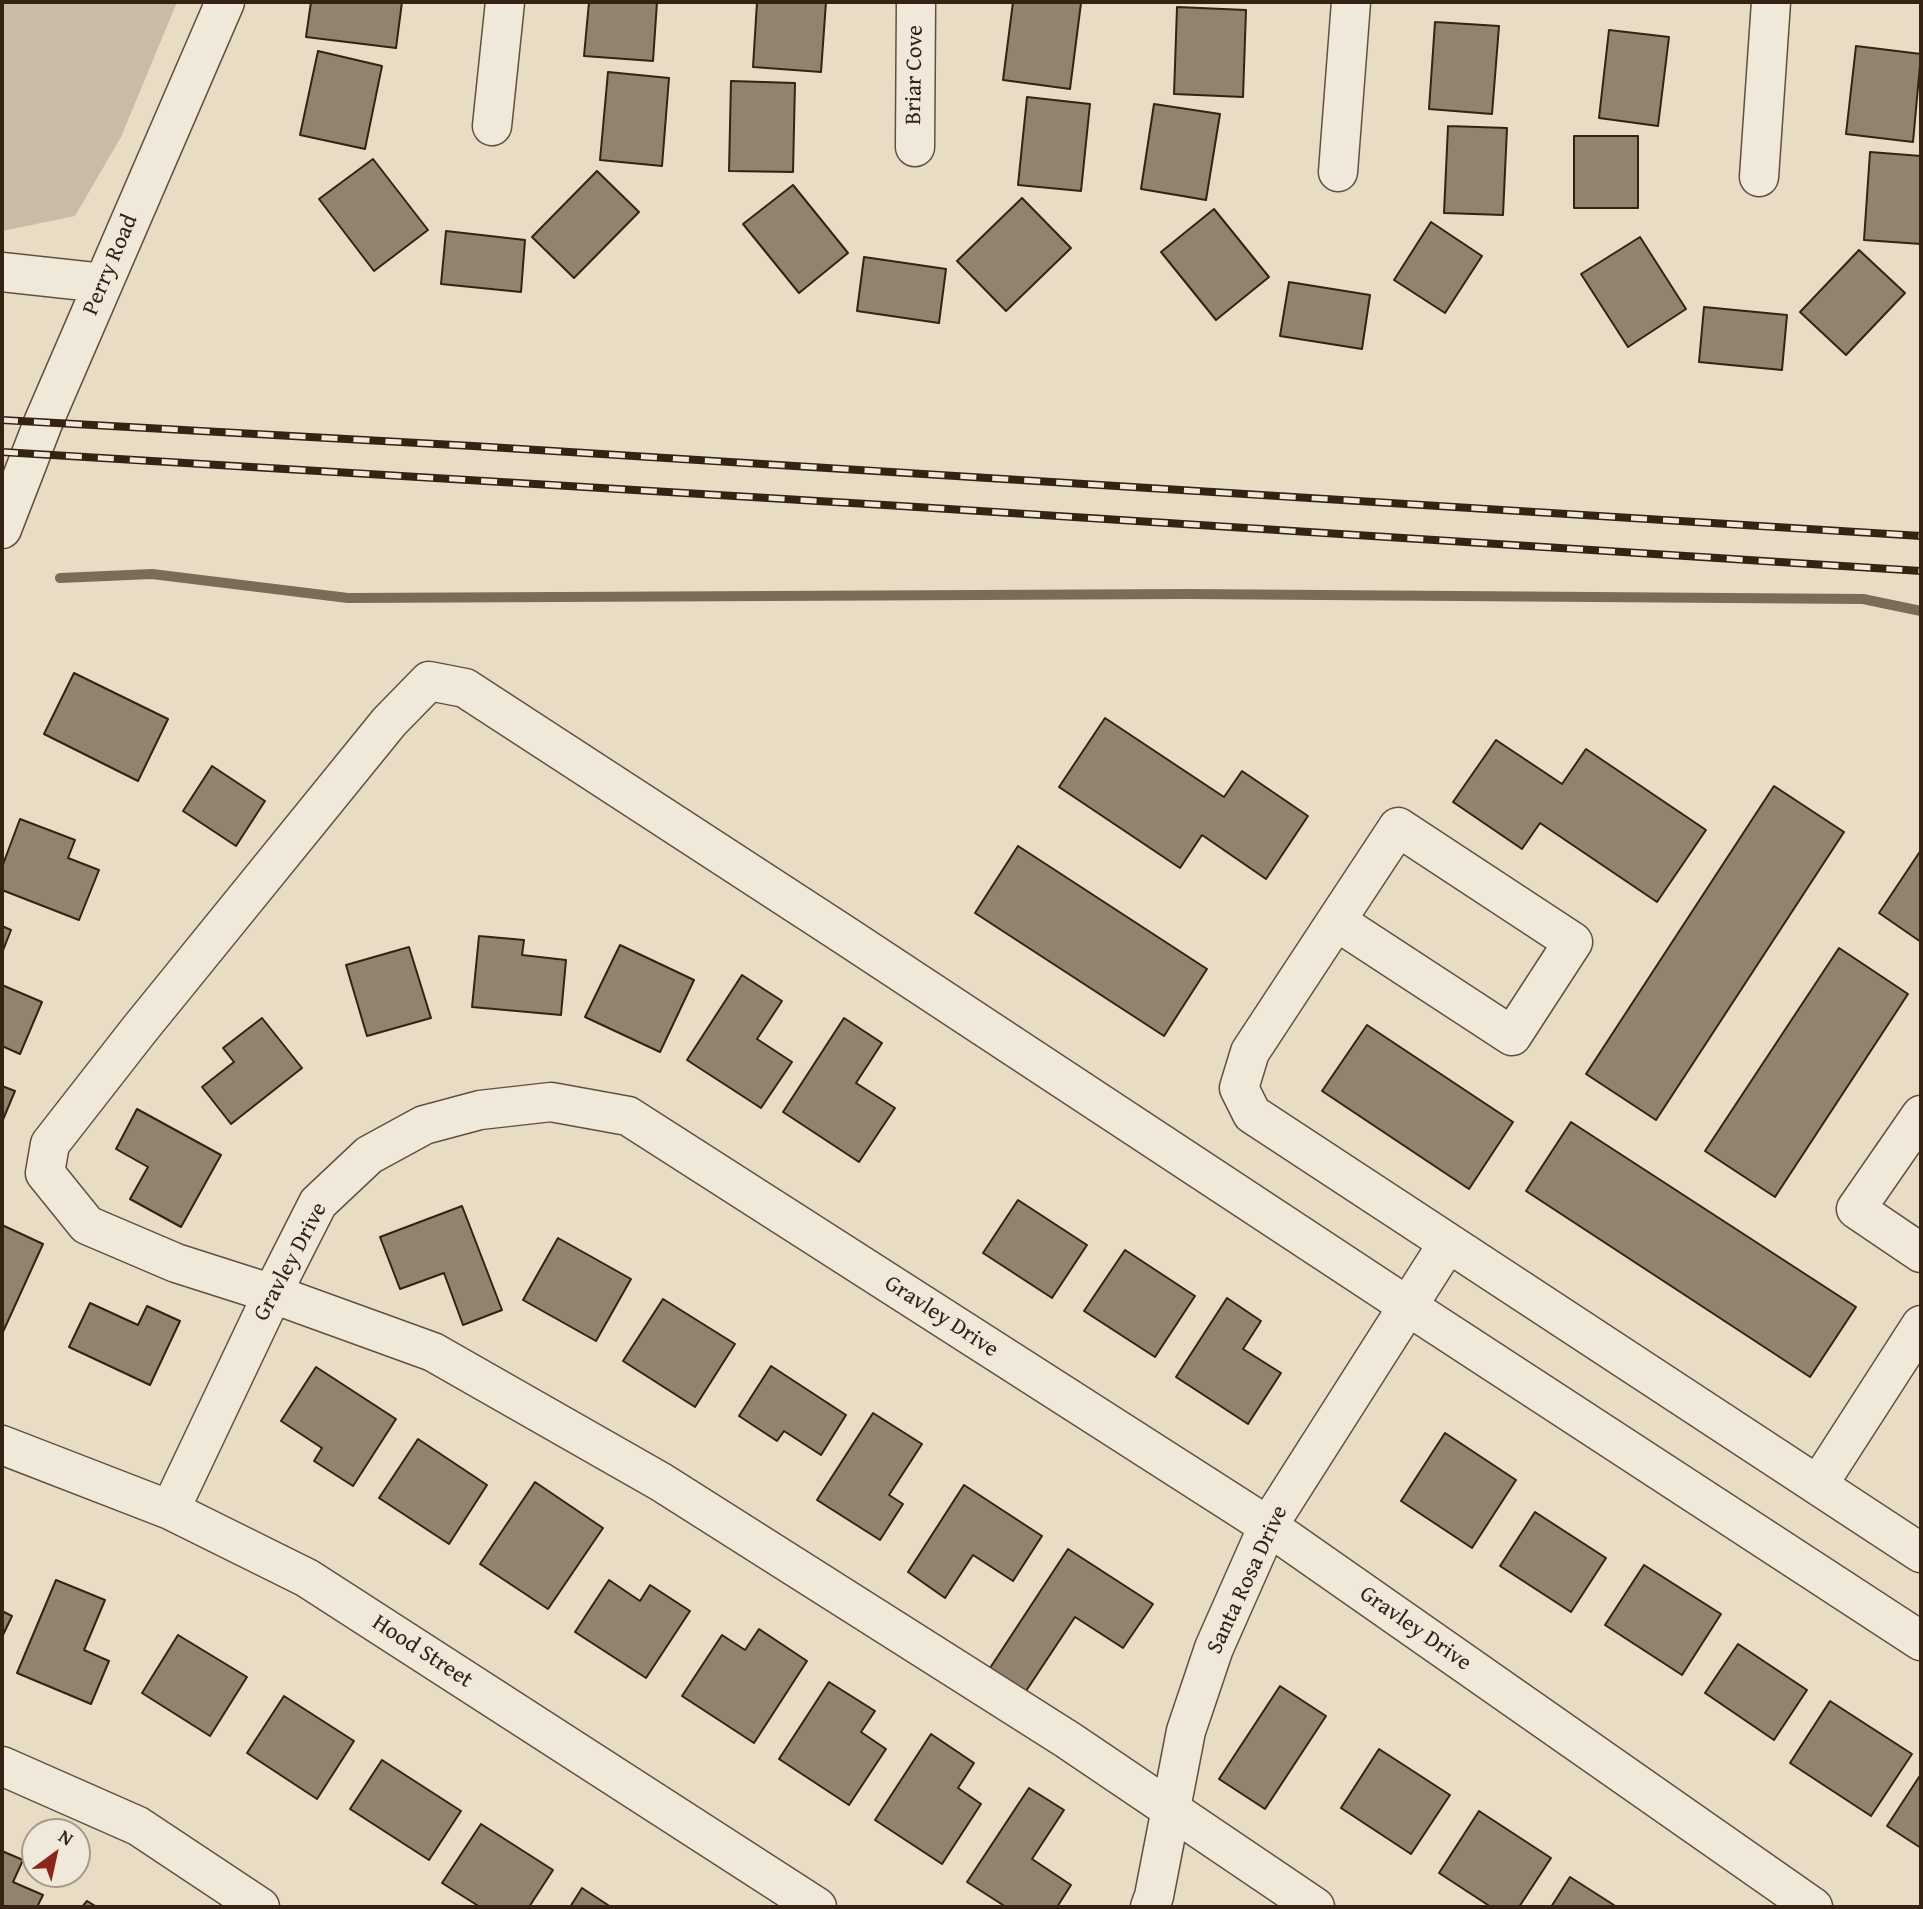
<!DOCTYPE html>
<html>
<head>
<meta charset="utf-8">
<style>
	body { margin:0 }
	#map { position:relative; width:1923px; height:1909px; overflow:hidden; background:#e8dcc4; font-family:"Gentium Book Plus",serif }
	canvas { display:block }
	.frame { position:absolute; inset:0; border:4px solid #342213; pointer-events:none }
	.north { position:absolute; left:21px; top:1818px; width:70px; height:70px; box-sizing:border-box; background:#f0e8d9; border:2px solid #a5998a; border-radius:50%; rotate:33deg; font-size:19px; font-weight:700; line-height:28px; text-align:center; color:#342213 }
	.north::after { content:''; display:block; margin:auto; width:24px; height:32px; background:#8f2418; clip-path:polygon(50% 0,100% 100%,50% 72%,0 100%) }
</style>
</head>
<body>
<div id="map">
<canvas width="1923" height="1909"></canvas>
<div class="frame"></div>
<div class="north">N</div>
</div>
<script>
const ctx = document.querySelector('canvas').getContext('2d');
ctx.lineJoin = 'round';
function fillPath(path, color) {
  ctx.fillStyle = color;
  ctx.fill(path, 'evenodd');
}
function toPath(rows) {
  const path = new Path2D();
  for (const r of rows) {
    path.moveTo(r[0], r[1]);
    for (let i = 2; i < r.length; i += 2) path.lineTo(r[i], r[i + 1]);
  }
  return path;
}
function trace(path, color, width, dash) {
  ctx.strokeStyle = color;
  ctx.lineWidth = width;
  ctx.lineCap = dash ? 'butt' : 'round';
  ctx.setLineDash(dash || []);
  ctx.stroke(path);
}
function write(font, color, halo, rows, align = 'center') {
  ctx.font = font + ' "Gentium Book Plus",serif';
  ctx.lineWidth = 5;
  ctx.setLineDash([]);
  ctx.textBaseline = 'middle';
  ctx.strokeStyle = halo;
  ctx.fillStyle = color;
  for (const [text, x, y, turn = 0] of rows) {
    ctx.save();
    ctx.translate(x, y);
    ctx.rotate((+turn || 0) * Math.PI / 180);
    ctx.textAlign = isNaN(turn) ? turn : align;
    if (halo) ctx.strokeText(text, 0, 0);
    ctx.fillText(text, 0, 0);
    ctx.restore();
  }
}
fillPath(toPath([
	[2,2,177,2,121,137,75,216,2,231]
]), '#c9bca6');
trace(toPath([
	[60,578,152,574,348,598,1188,594,1863,599,1921,611]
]), '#7b6c59', 10);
const building = toPath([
	[311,2,402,2,396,48,306,37,311,2],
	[589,2,657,2,653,61,584,56,589,2],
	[757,2,826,2,821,72,753,67,757,2],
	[1013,2,1081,3,1070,89,1003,80,1013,2],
	[1177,7,1246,10,1243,97,1174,94,1177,7],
	[1435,22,1499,26,1492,114,1429,109,1435,22],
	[1609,30,1669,37,1658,126,1599,118,1609,30],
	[1856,46,1921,54,1913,142,1846,134,1856,46],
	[318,51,382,66,365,149,300,135,318,51],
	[608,72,669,78,662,166,600,160,608,72],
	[731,81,795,83,793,172,729,171,731,81],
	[1027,97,1090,104,1081,191,1018,185,1027,97],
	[1154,104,1220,114,1206,200,1141,189,1154,104],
	[1448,126,1507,128,1503,215,1444,213,1448,126],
	[1574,136,1638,136,1638,208,1574,208,1574,136],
	[1870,152,1921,156,1921,244,1864,240,1870,152],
	[373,159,428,230,374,271,319,199,373,159],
	[597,171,639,212,574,278,532,237,597,171],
	[793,185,848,253,799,293,743,224,793,185],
	[1022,198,1071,248,1006,311,957,261,1022,198],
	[1214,209,1269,277,1216,320,1161,252,1214,209],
	[1431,222,1482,256,1445,313,1394,280,1431,222],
	[446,231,525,240,521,292,441,284,446,231],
	[1640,237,1686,309,1628,347,1581,274,1640,237],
	[1859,250,1905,293,1846,355,1800,312,1859,250],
	[864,257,946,269,939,323,857,311,864,257],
	[1289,282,1370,295,1362,349,1280,336,1289,282],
	[1704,307,1787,315,1782,370,1699,362,1704,307],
	[74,673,168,719,138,781,44,734,74,673],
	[1105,718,1224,797,1242,771,1308,816,1266,879,1202,835,1180,868,1059,787,1105,718],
	[1496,740,1562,784,1586,749,1706,830,1657,902,1540,823,1522,849,1453,802,1496,740],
	[212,766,265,801,236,846,183,811,212,766],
	[1774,786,1844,832,1656,1120,1586,1074,1774,786],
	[20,819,75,840,68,858,99,870,79,920,2,890,2,867,20,819],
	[1018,846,1207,969,1164,1036,975,913,1018,846],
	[1921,850,1921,942,1879,913,1921,850],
	[2,926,11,930,2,953,2,926],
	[479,936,524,940,522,955,566,960,561,1015,472,1007,479,936],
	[620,945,694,980,660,1052,585,1017,620,945],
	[409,947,431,1018,367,1036,346,965,409,947],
	[1839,948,1908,994,1775,1197,1705,1151,1839,948],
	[742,975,782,1001,757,1039,792,1062,761,1108,687,1060,742,975],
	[2,985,42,1002,20,1054,2,1046,2,985],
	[262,1018,302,1068,231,1124,202,1087,234,1062,223,1048,262,1018],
	[844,1018,882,1043,856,1083,895,1108,859,1162,783,1112,844,1018],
	[1367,1025,1513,1122,1469,1189,1322,1091,1367,1025],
	[2,1086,15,1091,2,1122,2,1086],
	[137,1109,221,1155,181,1227,130,1199,148,1167,116,1149,137,1109],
	[1571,1122,1856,1307,1810,1377,1526,1191,1571,1122],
	[1018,1200,1087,1245,1052,1298,983,1253,1018,1200],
	[462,1206,502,1310,463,1325,444,1273,400,1289,380,1237,462,1206],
	[2,1225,43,1244,2,1334,2,1225],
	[558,1238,631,1279,596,1341,523,1300,558,1238],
	[1125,1250,1195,1296,1155,1357,1084,1311,1125,1250],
	[1227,1298,1261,1321,1243,1349,1281,1373,1248,1424,1176,1377,1227,1298],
	[663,1299,735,1344,695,1407,623,1361,663,1299],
	[90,1303,138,1325,147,1306,180,1321,150,1385,69,1347,90,1303],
	[771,1366,846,1415,821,1455,784,1431,777,1441,739,1416,771,1366],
	[316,1367,396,1419,353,1486,314,1461,322,1448,281,1421,316,1367],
	[873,1413,922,1444,889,1495,903,1504,880,1540,817,1500,873,1413],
	[1445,1433,1516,1480,1472,1548,1401,1501,1445,1433],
	[418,1439,487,1485,449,1544,379,1498,418,1439],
	[535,1482,603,1528,548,1609,480,1564,535,1482],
	[964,1485,1042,1536,1013,1581,973,1555,945,1598,908,1572,964,1485],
	[1535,1512,1606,1558,1571,1612,1500,1566,1535,1512],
	[1068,1549,1153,1604,1123,1648,1075,1617,1026,1691,990,1668,1068,1549],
	[1644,1565,1721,1614,1682,1675,1605,1625,1644,1565],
	[56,1580,105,1600,84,1650,109,1661,91,1704,17,1673,56,1580],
	[609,1580,640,1601,650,1585,690,1611,646,1678,575,1632,609,1580],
	[2,1611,12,1616,2,1637,2,1611],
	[759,1629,807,1661,754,1743,682,1696,722,1635,745,1650,759,1629],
	[178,1635,247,1677,210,1736,142,1693,178,1635],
	[1738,1644,1807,1690,1774,1740,1705,1693,1738,1644],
	[829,1682,875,1711,861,1732,886,1749,849,1805,779,1759,829,1682],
	[1280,1686,1326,1716,1265,1809,1219,1779,1280,1686],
	[284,1696,354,1741,317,1799,247,1753,284,1696],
	[1830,1701,1912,1754,1871,1816,1790,1763,1830,1701],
	[931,1734,974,1763,958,1788,981,1804,942,1864,875,1820,931,1734],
	[1379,1749,1450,1795,1411,1854,1341,1808,1379,1749],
	[382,1760,461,1811,429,1860,350,1809,382,1760],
	[1921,1774,1921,1848,1887,1826,1921,1774],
	[1029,1788,1064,1810,1032,1859,1071,1885,1057,1907,1006,1907,967,1882,1029,1788],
	[1479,1811,1551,1858,1519,1907,1491,1907,1439,1873,1479,1811],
	[481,1824,553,1870,529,1907,480,1907,442,1883,481,1824],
	[2,1851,23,1860,13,1882,43,1895,37,1907,2,1907,2,1851],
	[1570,1877,1617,1907,1551,1907,1570,1877],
	[582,1888,611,1907,570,1907,582,1888],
	[87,1901,97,1907,82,1907,87,1901]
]);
fillPath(building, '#92836f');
trace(building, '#342213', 2);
const minor = toPath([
	[492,126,505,2],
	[915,147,916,2],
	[1338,172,1351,2],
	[1759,177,1771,2],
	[2,272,103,283],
	[2,529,43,423,225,2],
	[1336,921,1512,1036,1573,942,1398,827,1336,921,1250,1052,1239,1088,1252,1114,1921,1553],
	[1921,1115,1856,1209,1921,1253],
	[2,1445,170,1510,307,1578,817,1907],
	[1818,1485,1921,1325],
	[170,1510,282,1274,318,1203,369,1155,424,1125,480,1110,551,1102,628,1116,1268,1526,1813,1907],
	[2,1766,138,1826,260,1907],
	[1150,1907,1154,1896,1186,1731,1214,1648,1268,1526,1448,1243],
	[1315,1907,1068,1740,661,1482,433,1352,273,1294,176,1263,87,1225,45,1173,50,1144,139,1030,389,722,429,681,465,688,846,936,1409,1307,1921,1641]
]);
trace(minor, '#61503f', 41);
trace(minor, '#f0e8d9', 38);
const rail = toPath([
	[2,420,473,446,1921,536],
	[2,452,901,506,1921,571]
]);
trace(rail, '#342213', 8);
trace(rail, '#f0e8d9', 5, [16]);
write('23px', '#342213', '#f0e8d9', [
	["Briar Cove",915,75,-89],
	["Perry Road",111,265,-67],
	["Gravley Drive",291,1262,-62],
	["Gravley Drive",941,1317,33],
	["Santa Rosa Drive",1248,1580,-65],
	["Gravley Drive",1415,1629,35],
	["Hood Street",422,1652,33]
]);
</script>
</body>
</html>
